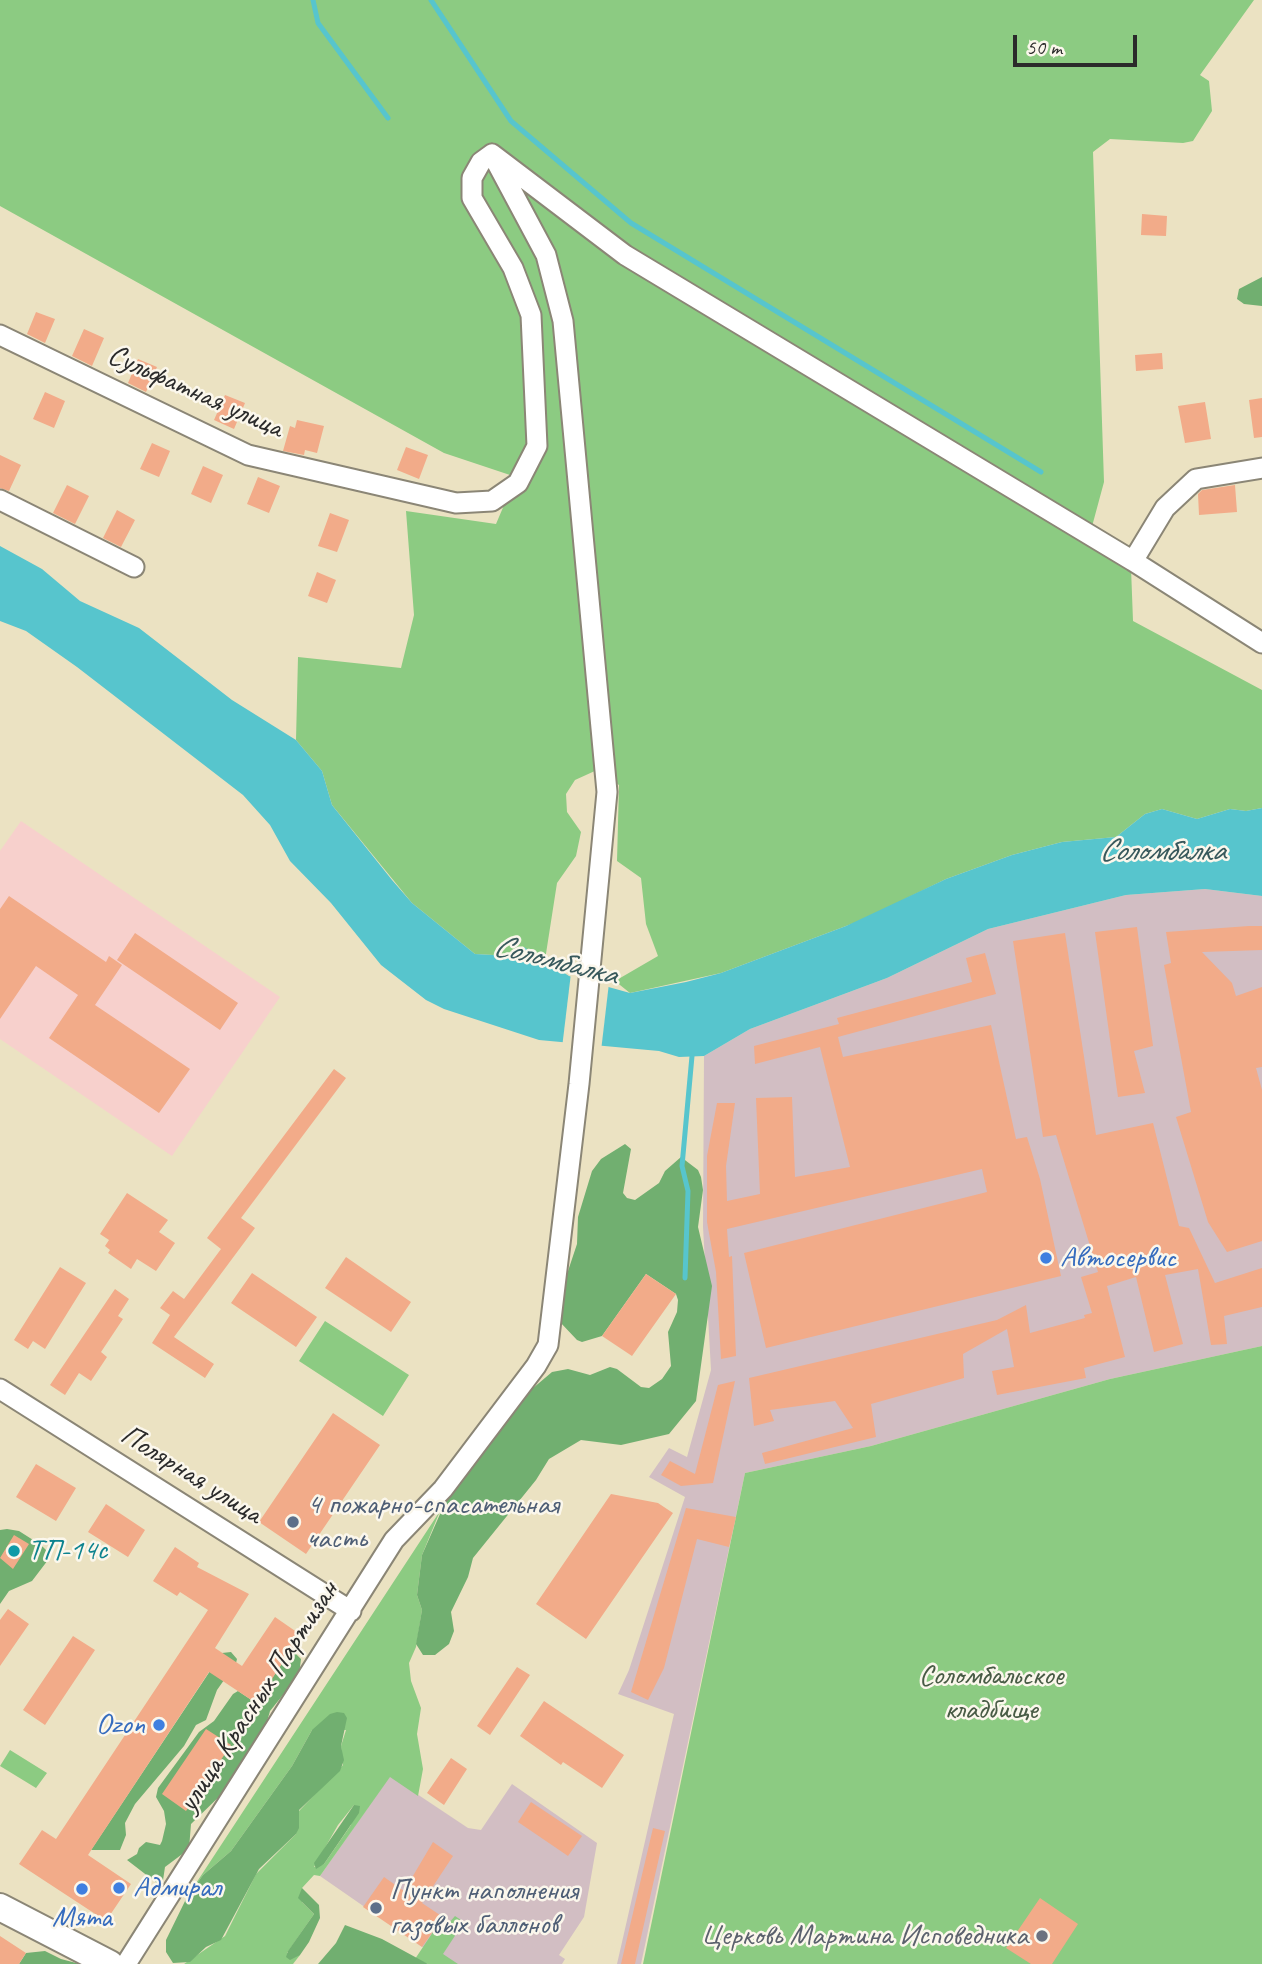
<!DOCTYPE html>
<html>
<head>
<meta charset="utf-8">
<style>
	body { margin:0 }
	#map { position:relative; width:1262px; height:1964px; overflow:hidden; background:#ebe2c2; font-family:Caveat,sans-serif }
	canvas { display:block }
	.scale { position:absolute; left:1013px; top:35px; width:124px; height:32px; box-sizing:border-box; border:4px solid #2b2b2b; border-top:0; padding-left:9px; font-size:21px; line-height:24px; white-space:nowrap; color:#2b2b2b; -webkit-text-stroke:5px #fbf7ec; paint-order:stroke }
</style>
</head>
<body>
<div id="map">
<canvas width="1262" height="1964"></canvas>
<div class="scale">50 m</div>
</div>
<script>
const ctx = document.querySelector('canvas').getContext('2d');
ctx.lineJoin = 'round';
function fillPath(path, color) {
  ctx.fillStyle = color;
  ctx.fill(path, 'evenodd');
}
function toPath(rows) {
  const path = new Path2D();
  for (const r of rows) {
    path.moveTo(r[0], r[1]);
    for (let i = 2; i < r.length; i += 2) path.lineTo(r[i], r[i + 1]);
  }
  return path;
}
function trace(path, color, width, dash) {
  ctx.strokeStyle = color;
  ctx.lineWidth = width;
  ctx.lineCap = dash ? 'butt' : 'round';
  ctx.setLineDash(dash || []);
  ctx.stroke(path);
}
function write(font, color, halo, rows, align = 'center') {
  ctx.font = font + ' Caveat,sans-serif';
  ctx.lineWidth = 5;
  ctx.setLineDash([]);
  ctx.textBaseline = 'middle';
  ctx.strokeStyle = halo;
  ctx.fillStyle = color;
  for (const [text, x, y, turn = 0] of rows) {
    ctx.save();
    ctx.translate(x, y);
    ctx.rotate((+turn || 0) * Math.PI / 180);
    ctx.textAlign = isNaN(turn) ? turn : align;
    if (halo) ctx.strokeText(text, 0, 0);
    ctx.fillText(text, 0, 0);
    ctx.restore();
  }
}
fillPath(toPath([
	[21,821,280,997,172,1156,0,1039,0,851]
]), '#f7d0cc');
fillPath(toPath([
	[1205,889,1262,896,1262,1346,1110,1379,871,1446,745,1473,641,1964,617,1964,674,1714,618,1694,629,1670,685,1497,649,1477,669,1448,687,1457,711,1370,703,1227,704,1056,750,1029,887,978,988,929,1126,895],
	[390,1776,468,1828,481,1830,512,1784,597,1843,584,1917,559,1955,565,1959,562,1964,447,1964,320,1876]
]), '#d2bec3');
fillPath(toPath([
	[0,0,1254,0,1200,75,1209,81,1212,111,1193,141,1183,143,1110,139,1093,152,1104,482,1087,545,1131,568,1133,621,1262,690,1262,808,1246,811,1230,809,1197,819,1162,809,1145,814,1116,837,1062,842,1012,855,946,879,862,920,721,973,630,993,615,981,658,956,646,924,641,878,617,861,619,785,597,770,575,780,566,794,567,812,581,832,576,856,557,883,545,960,524,948,511,956,475,954,412,903,332,805,322,771,296,740,298,657,401,668,414,615,406,511,496,524,516,477,444,453,0,206],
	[325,1321,409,1375,383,1416,299,1361],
	[1262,1346,1262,1964,643,1964,745,1473,871,1446,1110,1379],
	[440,1511,422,1555,417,1595,422,1610,416,1647,409,1663,411,1681,421,1708,417,1734,423,1769,418,1796,390,1777,320,1876,314,1875,302,1888,302,1902,314,1914,287,1953,300,1955,293,1964,184,1964,225,1936,256,1874,296,1834,299,1811,343,1765,341,1746,346,1730,312,1730,292,1766,231,1851,203,1875,187,1897],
	[354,1805,351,1825,324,1864,314,1867,338,1825],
	[10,1750,47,1773,36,1788,0,1766],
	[455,1916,464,1922,443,1954,458,1964,428,1964,415,1959,437,1926,448,1924]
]), '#8ccb82');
fillPath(toPath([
	[1262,277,1262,306,1244,304,1237,299,1239,289],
	[625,1144,631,1149,623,1193,627,1198,635,1200,659,1183,665,1171,681,1157,698,1170,701,1177,703,1190,698,1227,712,1286,696,1401,669,1434,621,1445,581,1440,549,1459,536,1480,473,1558,468,1577,451,1612,454,1631,449,1644,435,1655,423,1655,416,1644,422,1610,417,1595,422,1555,444,1505,519,1400,552,1372,568,1369,590,1375,610,1367,617,1369,641,1387,649,1388,662,1379,671,1366,668,1332,677,1312,678,1300,676,1294,646,1274,602,1336,582,1342,577,1340,560,1322,564,1283,577,1244,578,1217,592,1171,601,1159],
	[7,1529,19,1531,41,1545,46,1550,48,1560,32,1581,9,1591,0,1604,0,1530],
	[291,1649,301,1659,299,1675,270,1711,264,1732,228,1788,191,1824,189,1849,165,1867,162,1887,127,1860,137,1854,139,1848,146,1842,160,1845,162,1841,166,1824,164,1811,156,1797,158,1788,199,1732,214,1721,233,1694,238,1691,256,1703],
	[231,1652,237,1659,236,1663,217,1690,206,1720,196,1725,184,1746,135,1804,125,1823,126,1835,120,1850,91,1850,222,1653],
	[337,1712,344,1713,347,1718,341,1746,344,1760,340,1771,299,1810,299,1828,296,1834,259,1869,221,1940,206,1947,190,1962,173,1963,166,1952,166,1940,187,1897,203,1875,231,1851,292,1766,312,1730,330,1714],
	[354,1805,360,1806,359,1813,324,1864,316,1869,314,1863],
	[302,1888,319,1905,320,1918,309,1942,300,1955,290,1960,286,1957,288,1951,314,1914,298,1898],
	[345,1925,382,1939,428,1964,318,1964,336,1943],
	[45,1951,61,1959,80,1964,19,1964,26,1953]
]), '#71af70');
fillPath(toPath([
	[0,546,42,569,80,601,139,628,232,700,296,740,322,771,332,805,392,880,412,903,475,954,511,956,524,947,569,976,630,993,686,982,721,973,846,926,946,879,1012,855,1062,842,1116,837,1145,814,1162,809,1197,819,1230,809,1246,811,1262,808,1262,896,1205,889,1126,895,988,929,887,978,750,1029,704,1056,679,1057,659,1051,539,1040,444,1009,426,1000,381,965,331,903,290,861,270,825,243,795,77,667,26,631,0,621]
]), '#57c5cd');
fillPath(toPath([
	[571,973,609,983,601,1051,562,1048]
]), '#ebe2c2');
trace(toPath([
	[313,0,318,23,388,118],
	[431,0,511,121,631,223,1041,472],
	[685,1278,688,1191,682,1166,692,1056]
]), '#57c5cd', 5);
fillPath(toPath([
	[1142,214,1167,216,1166,236,1141,235],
	[36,312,55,319,45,343,27,334],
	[84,329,104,338,92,366,72,356],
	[1162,353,1163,369,1136,371,1135,355],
	[138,359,157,367,146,392,128,383],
	[45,392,65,401,54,428,33,419],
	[225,395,245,403,234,429,214,420],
	[1262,398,1262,437,1254,438,1249,400],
	[1205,402,1211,439,1185,443,1178,406],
	[297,420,324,426,317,453,305,450,304,455,283,451,290,426,295,428],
	[152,443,170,451,159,477,140,469],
	[406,447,428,455,419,479,397,470],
	[0,455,21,465,9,491,0,488],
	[203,466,223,475,211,503,191,494],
	[258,477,280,486,269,513,247,504],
	[67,485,89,496,75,524,53,513],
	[1235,485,1237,512,1199,515,1198,494,1202,490],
	[117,510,135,520,121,547,103,538],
	[330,513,349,520,337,552,318,546],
	[317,572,336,580,327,603,308,596],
	[9,896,106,962,109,956,122,965,95,1005,190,1069,159,1113,49,1038,78,995,36,966,0,1019,0,909],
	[1249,926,1262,926,1262,950,1202,952,1232,983,1236,996,1262,987,1262,1067,1256,1068,1262,1090,1262,1241,1227,1252,1208,1222,1176,1117,1191,1112,1164,965,1171,963,1166,932],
	[1137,927,1153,1046,1134,1051,1145,1093,1118,1097,1095,932],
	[135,933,238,1003,220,1030,117,960],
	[1065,933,1096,1135,1153,1123,1179,1226,1189,1228,1215,1283,1262,1268,1262,1307,1224,1316,1227,1344,1211,1345,1198,1269,1165,1275,1183,1344,1154,1352,1136,1277,1107,1286,1125,1357,1084,1368,1086,1378,997,1395,992,1371,1014,1367,1007,1329,963,1354,964,1378,871,1404,876,1437,765,1464,762,1453,853,1428,835,1401,770,1410,774,1421,754,1426,749,1378,997,1320,1026,1305,1030,1333,1085,1318,1084,1315,1092,1313,1081,1277,1098,1272,1056,1135,1043,1137,1013,941],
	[985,953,996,994,838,1037,843,1057,991,1025,1016,1139,1027,1137,1040,1179,1061,1276,766,1348,744,1253,987,1192,982,1169,727,1229,729,1257,732,1256,736,1356,721,1359,716,1272,707,1222,707,1156,717,1103,735,1103,726,1166,727,1201,760,1194,756,1098,792,1097,795,1177,850,1167,820,1047,755,1064,754,1046,839,1024,837,1018,972,982,966,958],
	[334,1069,346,1078,241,1218,255,1228,174,1337,214,1364,205,1378,152,1343,170,1315,160,1308,173,1291,184,1299,221,1249,207,1238],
	[127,1193,168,1220,159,1232,175,1243,156,1271,137,1259,131,1269,108,1253,110,1250,105,1246,109,1240,100,1234],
	[346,1257,411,1302,391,1332,325,1288],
	[60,1267,86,1283,45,1349,33,1341,28,1349,14,1340],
	[252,1273,317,1317,296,1347,231,1303],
	[646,1274,676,1294,632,1356,602,1336],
	[115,1289,129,1299,118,1316,123,1319,101,1352,107,1357,91,1381,79,1373,65,1395,50,1385],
	[735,1381,713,1483,681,1486,661,1475,670,1461,695,1474,718,1385],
	[333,1413,380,1445,306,1554,259,1522],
	[36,1464,76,1488,56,1521,16,1497],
	[611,1494,658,1503,673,1513,586,1639,536,1604],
	[106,1504,145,1530,128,1557,88,1532],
	[686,1508,736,1517,729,1547,697,1539,664,1668,648,1700,631,1692],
	[14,1535,29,1544,13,1569,0,1558],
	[175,1547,199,1563,197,1567,249,1594,215,1648,242,1666,275,1617,301,1635,256,1703,209,1672,88,1855,131,1884,106,1921,19,1864,42,1830,56,1839,208,1610,180,1592,177,1596,153,1581],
	[8,1609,29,1624,0,1666,0,1620],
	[73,1636,95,1650,45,1725,23,1710],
	[517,1667,530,1675,490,1735,477,1726],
	[544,1701,624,1755,602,1788,563,1762,561,1765,520,1736],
	[206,1729,231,1745,186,1811,162,1794],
	[451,1758,467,1769,444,1805,427,1793],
	[531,1802,582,1836,568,1856,518,1822],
	[653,1828,665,1831,635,1964,621,1964],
	[433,1842,453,1856,422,1903,443,1917,422,1947,363,1907,384,1877,404,1891],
	[1040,1898,1078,1924,1052,1964,1031,1964,1006,1948],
	[0,1936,26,1953,19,1964,0,1964]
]), '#f2ab89');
const minor = toPath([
	[0,335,248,455,456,503,492,501,518,483,537,446,531,315,513,268,472,198,472,178,481,162,492,154,625,255,1133,561,1262,643],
	[0,500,134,567],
	[1133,561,1165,508,1196,479,1262,468],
	[0,1389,351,1611],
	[126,1964,394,1540,443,1489,536,1366,548,1345,579,1084,607,792,563,321,546,255,492,154]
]);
const secondary = toPath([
	[0,1907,110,1964]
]);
trace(minor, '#8b8676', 23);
trace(secondary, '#8b8676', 30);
trace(minor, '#fff', 19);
trace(secondary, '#fff', 26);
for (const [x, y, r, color] of [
	[1046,1258,7,"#3f7fe0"],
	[293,1522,7,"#5c6f8a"],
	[14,1551,7,"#0f9aa8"],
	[159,1725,7,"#3f7fe0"],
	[119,1888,7,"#3f7fe0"],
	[82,1889,7,"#3f7fe0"],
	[376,1908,7,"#5c6f8a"],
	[1042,1936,7,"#6b7280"]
]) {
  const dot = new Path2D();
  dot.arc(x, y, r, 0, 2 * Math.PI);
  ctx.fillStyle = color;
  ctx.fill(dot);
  trace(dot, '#fbf7ec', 2.5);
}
write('30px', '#2b2b2b', '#fbf7ec', [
	["Сульфатная улица",195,392,24],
	["Полярная улица",191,1475,32],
	["улица Красных Партизан",259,1697,-57]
]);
write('30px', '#366cbe', '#fbf7ec', [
	["Автосервис",1060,1258],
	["Ozon",145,1725,"right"],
	["Адмирал",133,1888],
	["Мята",82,1918,"center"]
], 'left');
write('30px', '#4e5e75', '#fbf7ec', [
	["4 пожарно-спасательная",307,1505],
	["часть",307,1539],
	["Пункт наполнения",390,1891],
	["газовых баллонов",390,1925]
], 'left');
write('30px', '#0d838f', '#fbf7ec', [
	["ТП-14с",28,1551]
], 'left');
write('30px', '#485b45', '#fbf7ec', [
	["Соломбальское",991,1676],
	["кладбище",991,1710]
]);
write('30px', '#5b616d', '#fbf7ec', [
	["Церковь Мартина Исповедника",1028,1936]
], 'right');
write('italic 32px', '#38595c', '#fbf7ec', [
	["Соломбалка",1162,852],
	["Соломбалка",555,961,14]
]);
</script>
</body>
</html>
